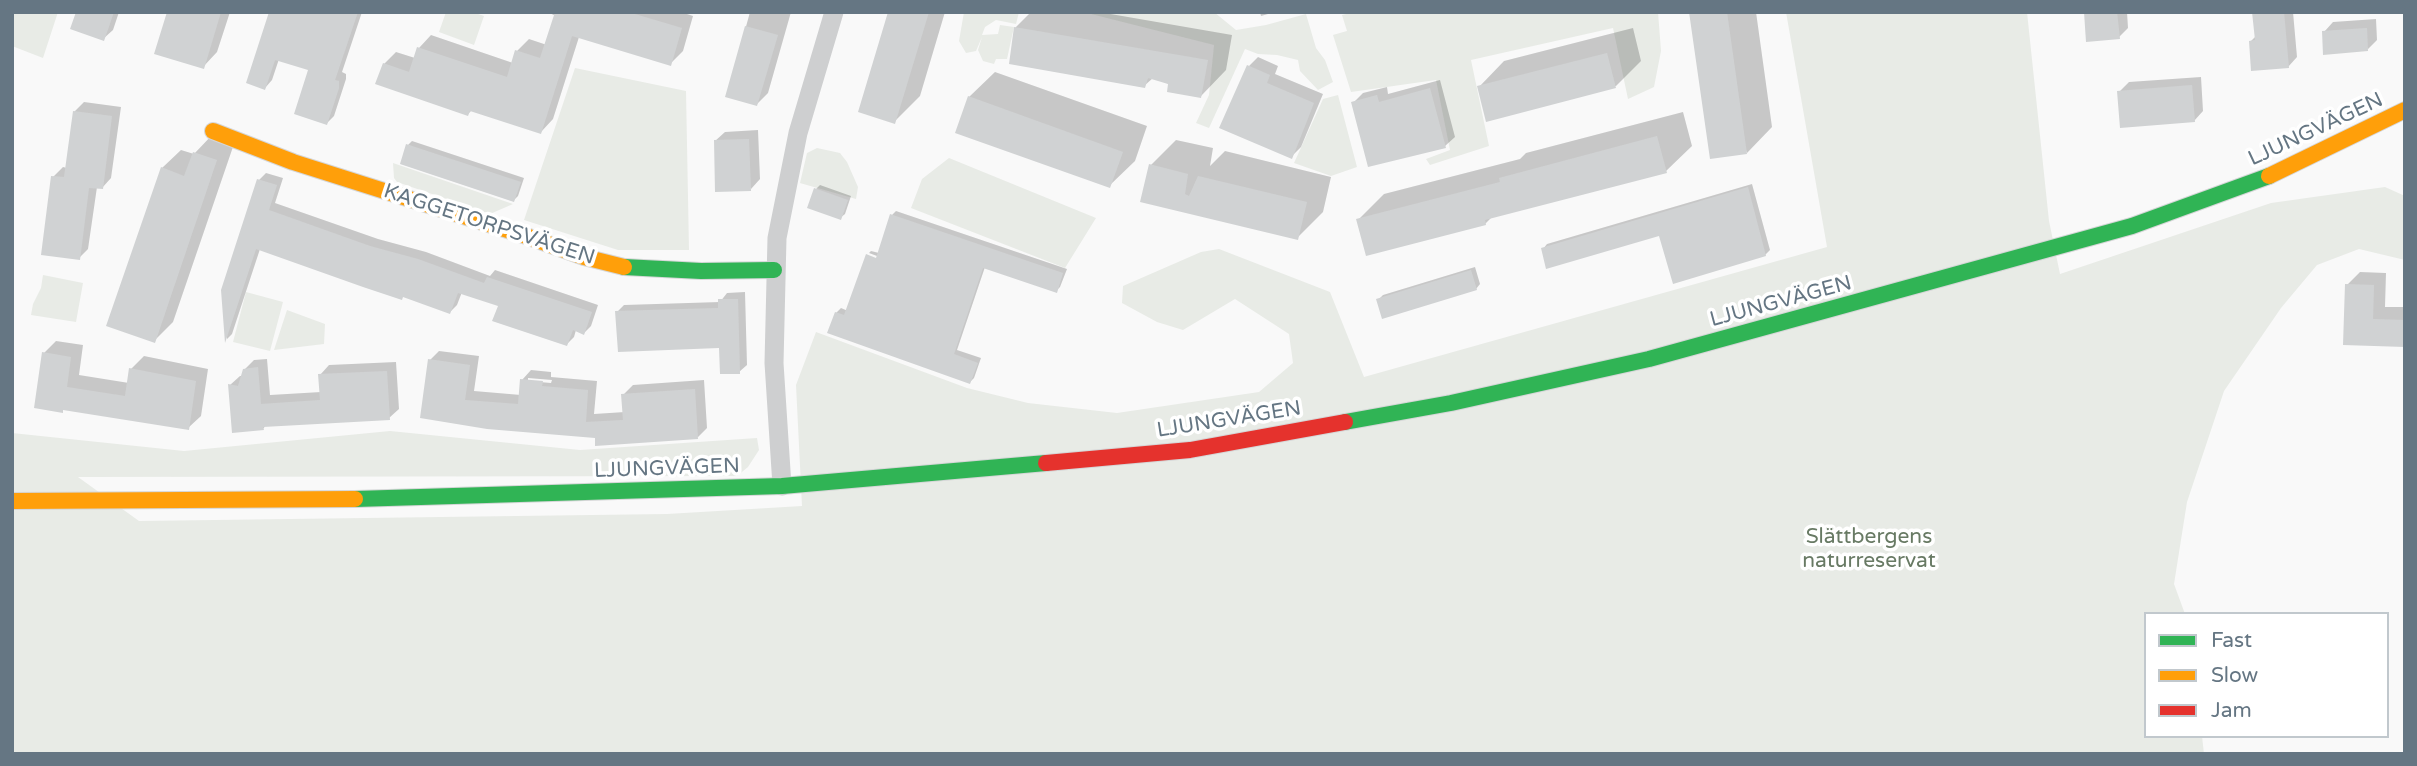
<!DOCTYPE html>
<html>
<head>
<meta charset="utf-8">
<style>
	body { margin:0 }
	#map { position:relative; width:2417px; height:766px; overflow:hidden; background:#f9f9f9; font-family:"Varela Round",sans-serif }
	canvas { display:block }
	.frame { position:absolute; inset:0; border:14px solid #657683; pointer-events:none }
	.legend { position:absolute; left:2144px; top:612px; width:245px; height:126px; box-sizing:border-box; background:#fff; border:2px solid #c1c8cd; margin:0; padding:9px 12px; list-style:none; font-size:21px; color:#657683 }
	.legend li { display:flex; align-items:center; gap:14px; height:35px }
	.legend b { width:35px; border:2px solid #c1c8cd }
</style>
</head>
<body>
<div id="map">
<canvas width="2417" height="766"></canvas>
<div class="frame"></div>
<ul class="legend">
<li><b style="height:9px;background:#30b455"></b>Fast</li>
<li><b style="height:9px;background:#ff9f0a"></b>Slow</li>
<li><b style="height:9px;background:#e5322d"></b>Jam</li>
</ul>
</div>
<script>
const ctx = document.querySelector('canvas').getContext('2d');
ctx.lineJoin = 'round';
function fillPath(path, color) {
  ctx.fillStyle = color;
  ctx.fill(path, 'evenodd');
}
function toPath(rows) {
  const path = new Path2D();
  for (const r of rows) {
    path.moveTo(r[0], r[1]);
    for (let i = 2; i < r.length; i += 2) path.lineTo(r[i], r[i + 1]);
  }
  return path;
}
function trace(path, color, width, dash) {
  ctx.strokeStyle = color;
  ctx.lineWidth = width;
  ctx.lineCap = dash ? 'butt' : 'round';
  ctx.setLineDash(dash || []);
  ctx.stroke(path);
}
function write(font, color, halo, rows, align = 'center') {
  ctx.font = font + ' "Varela Round",sans-serif';
  ctx.lineWidth = 7;
  ctx.setLineDash([]);
  ctx.textBaseline = 'middle';
  ctx.strokeStyle = halo;
  ctx.fillStyle = color;
  for (const [text, x, y, turn = 0] of rows) {
    ctx.save();
    ctx.translate(x, y);
    ctx.rotate((+turn || 0) * Math.PI / 180);
    ctx.textAlign = isNaN(turn) ? turn : align;
    if (halo) ctx.strokeText(text, 0, 0);
    ctx.fillText(text, 0, 0);
    ctx.restore();
  }
}
fillPath(toPath([
	[12,12,58,12,43,58,12,46],
	[446,12,472,12,484,16,474,45,439,32],
	[964,12,1019,12,1016,24,996,20,985,27,982,35,998,34,1000,25,1014,27,1007,59,996,59,994,64,983,61,978,50,982,37,976,51,966,53,959,41],
	[1083,12,1214,12,1236,30,1266,25,1306,14,1316,48,1325,60,1333,82,1318,90,1300,71,1298,60,1277,55,1258,54,1245,49,1209,128,1196,123,1209,95,1214,45],
	[1354,12,1658,12,1661,51,1654,87,1628,99,1613,28,1471,60,1489,146,1430,165,1426,159,1450,150,1436,80,1351,92,1333,35,1347,31,1342,15],
	[1786,12,2027,12,2049,221,2060,274,2271,203,2385,187,2405,196,2405,260,2359,249,2317,265,2281,308,2224,391,2187,502,2174,584,2185,614,2146,614,2146,736,2202,736,2204,754,12,754,12,433,184,451,390,431,580,450,757,438,759,450,748,467,737,476,78,477,139,521,667,514,802,506,796,385,816,332,967,388,1028,403,1117,413,1259,392,1293,363,1289,334,1235,299,1183,330,1157,322,1122,303,1123,286,1201,252,1219,249,1330,292,1364,377,1827,247],
	[575,68,686,91,689,250,618,250,524,220],
	[1338,95,1357,167,1331,176,1294,163,1323,99],
	[817,148,840,153,847,162,858,187,856,199,800,183,807,153],
	[949,158,1096,218,1065,268,911,208,922,179],
	[393,163,513,204,490,214,397,182,394,178],
	[43,275,83,283,76,322,31,315,33,304,41,288],
	[246,292,283,302,270,351,233,342],
	[287,310,325,324,324,344,274,350]
]), '#e8ebe6');
fillPath(toPath([
	[78,12,119,12,113,30,103,39],
	[169,12,230,12,217,52,203,67],
	[271,12,362,12,342,72,346,74,346,79,334,116,327,123,310,69,279,59,272,80,265,88],
	[547,12,681,12,693,16,683,51,670,64,579,37,553,119,541,132,472,110,468,114,384,64,396,52,415,58,419,48,431,35,513,63,517,51,529,39,547,45,556,16],
	[750,12,791,12,768,93,757,104,727,96],
	[890,12,945,12,920,96,894,122],
	[1031,12,1099,12,1232,35,1226,70,1201,96,1153,78,1144,86,1015,28],
	[1260,12,1275,12,1261,16],
	[1690,12,1756,12,1772,127,1747,153],
	[2086,12,2127,12,2128,28,2119,37],
	[2253,12,2293,12,2297,57,2288,67,2251,41,2256,36],
	[2376,19,2377,40,2368,49,2324,32,2333,22],
	[1633,28,1641,61,1616,86,1479,87,1504,61],
	[1258,57,1278,66,1275,74,1323,94,1301,147,1291,157,1249,66],
	[995,72,1147,126,1135,161,1109,186,969,97],
	[2201,77,2203,111,2194,121,2119,92,2129,82],
	[1440,80,1455,137,1445,146,1353,103,1363,93,1387,87,1388,94],
	[84,102,121,107,111,178,102,188,97,187,88,249,79,258,53,177,63,167,67,168,74,112],
	[1683,112,1692,146,1666,171,1493,216,1485,224,1358,220,1384,194,1520,159,1526,153],
	[758,130,760,179,751,189,715,141,725,132],
	[213,134,235,141,173,322,154,341,162,168,181,150,194,154],
	[1176,140,1213,148,1210,166,1225,151,1331,177,1323,212,1297,238,1142,201,1151,165],
	[412,141,524,178,518,196,514,200,408,145],
	[266,173,283,178,275,203,378,239,426,252,490,276,495,270,598,305,591,326,584,333,576,330,574,337,567,344,500,305,462,292,457,305,450,312,260,249,232,334,227,339,223,291,259,180],
	[1752,184,1770,250,1765,255,1660,234,1543,249,1547,244],
	[820,185,851,196,845,214,840,218,816,189],
	[896,211,1067,269,1060,287,1056,291,985,267,957,350,981,358,974,378,970,382,836,313,841,308,848,311,883,262,885,259,869,253,871,251,879,253,892,215],
	[1475,267,1480,284,1476,289,1378,300,1383,295],
	[2360,272,2386,273,2385,307,2405,307,2405,345,2345,343,2347,285],
	[745,292,747,365,739,372,721,346,617,312,624,305,720,302,727,293],
	[56,341,83,345,79,375,129,383,131,369,144,356,208,369,201,416,188,428,65,408,62,411,44,353],
	[439,351,479,356,474,391,521,395,522,380,531,370,551,372,551,377,597,381,594,414,625,412,623,395,633,385,704,380,707,428,698,437,596,436,487,427,430,360],
	[528,378,552,380,551,383,528,381],
	[267,359,270,395,321,392,320,375,329,365,396,362,399,409,389,418,266,425,263,429,230,385,240,376,242,376,244,370,254,360]
]), '#0003');
fillPath(toPath([
	[76,12,114,12,104,41,70,29],
	[167,12,221,12,204,69,154,54],
	[269,12,358,12,335,80,339,81,339,88,327,125,294,114,308,70,275,60,265,90,246,83],
	[555,12,628,12,682,28,671,66,572,36,541,134,470,111,468,116,375,84,383,63,409,72,417,47,507,77,515,50,540,58],
	[888,12,929,12,895,124,858,112],
	[1689,12,1727,12,1747,154,1710,159],
	[2084,12,2117,12,2120,39,2086,42],
	[2252,12,2284,12,2289,68,2251,71,2249,41,2255,40],
	[745,26,778,35,757,106,725,97],
	[1014,27,1208,60,1201,98,1167,92,1168,84,1148,78,1145,88,1009,64],
	[2367,28,2368,51,2323,55,2322,31],
	[1607,53,1616,88,1486,122,1477,86],
	[1247,65,1270,75,1267,83,1314,103,1292,159,1219,128],
	[2192,85,2195,122,2120,128,2117,91],
	[1430,88,1446,148,1368,167,1351,102,1377,95,1379,102],
	[968,96,1123,152,1110,188,955,133],
	[73,111,112,116,103,189,89,188,80,260,41,255,51,176,64,177],
	[1657,136,1667,173,1485,220,1486,225,1366,256,1356,219,1500,182,1499,178],
	[749,139,751,191,715,192,714,140],
	[406,144,521,182,514,202,400,164],
	[193,152,217,160,155,343,106,326,161,167,184,176],
	[1149,164,1188,174,1185,194,1189,196,1198,176,1307,202,1298,240,1140,202],
	[257,179,277,185,269,210,370,246,418,259,484,283,487,277,592,312,584,335,573,330,567,346,492,321,498,306,458,293,450,314,403,297,402,300,363,287,256,249,225,343,221,290],
	[1748,187,1766,256,1673,284,1659,236,1546,269,1541,248],
	[814,188,848,200,841,220,807,208],
	[890,214,1063,273,1057,293,983,268,954,354,978,363,970,384,827,333,835,312,844,315,866,254,876,258],
	[1471,270,1477,290,1382,319,1376,299],
	[2345,284,2374,285,2373,319,2405,320,2405,347,2343,345],
	[718,299,738,299,740,374,720,374,719,348,618,352,615,311,718,308],
	[42,352,71,357,67,387,125,396,129,368,196,381,189,430,63,410,63,413,34,408],
	[428,359,470,365,465,400,518,404,520,379,543,381,542,386,588,390,586,422,623,420,621,394,695,389,698,439,595,446,595,438,487,429,420,418],
	[258,367,261,404,320,400,318,374,387,371,390,420,263,427,264,430,232,433,228,384,238,386,243,369]
]), '#d0d2d3');
const fast = toPath([
	[624,267,701,271,774,270],
	[1345,422,1451,403,1649,359,2132,226,2269,176],
	[355,499,782,486,1046,463]
]);
const slow = toPath([
	[213,131,293,162,526,236,584,257,624,267],
	[2269,176,2405,110],
	[12,501,355,499]
]);
const jam = toPath([
	[1046,463,1190,450,1345,422]
]);
trace(fast, '#d5d6d7', 18);
trace(slow, '#d5d6d7', 18);
trace(jam, '#d5d6d7', 18);
trace(toPath([
	[782,486,774,363,777,238,798,133,834,12]
]), '#cecfd0', 19);
trace(fast, '#30b455', 16);
trace(slow, '#ff9f0a', 16);
trace(jam, '#e5322d', 16);
write('21px', '#657683', '#fff', [
	["LJUNGVÄGEN",2316,130,-25],
	["KAGGETORPSVÄGEN",489,225,18],
	["LJUNGVÄGEN",1781,302,-15],
	["LJUNGVÄGEN",1229,420,-9],
	["LJUNGVÄGEN",667,469,-2]
]);
write('21px', '#687a64', '#fff', [
	["Slättbergens",1869,537],
	["naturreservat",1869,561]
]);
</script>
</body>
</html>
